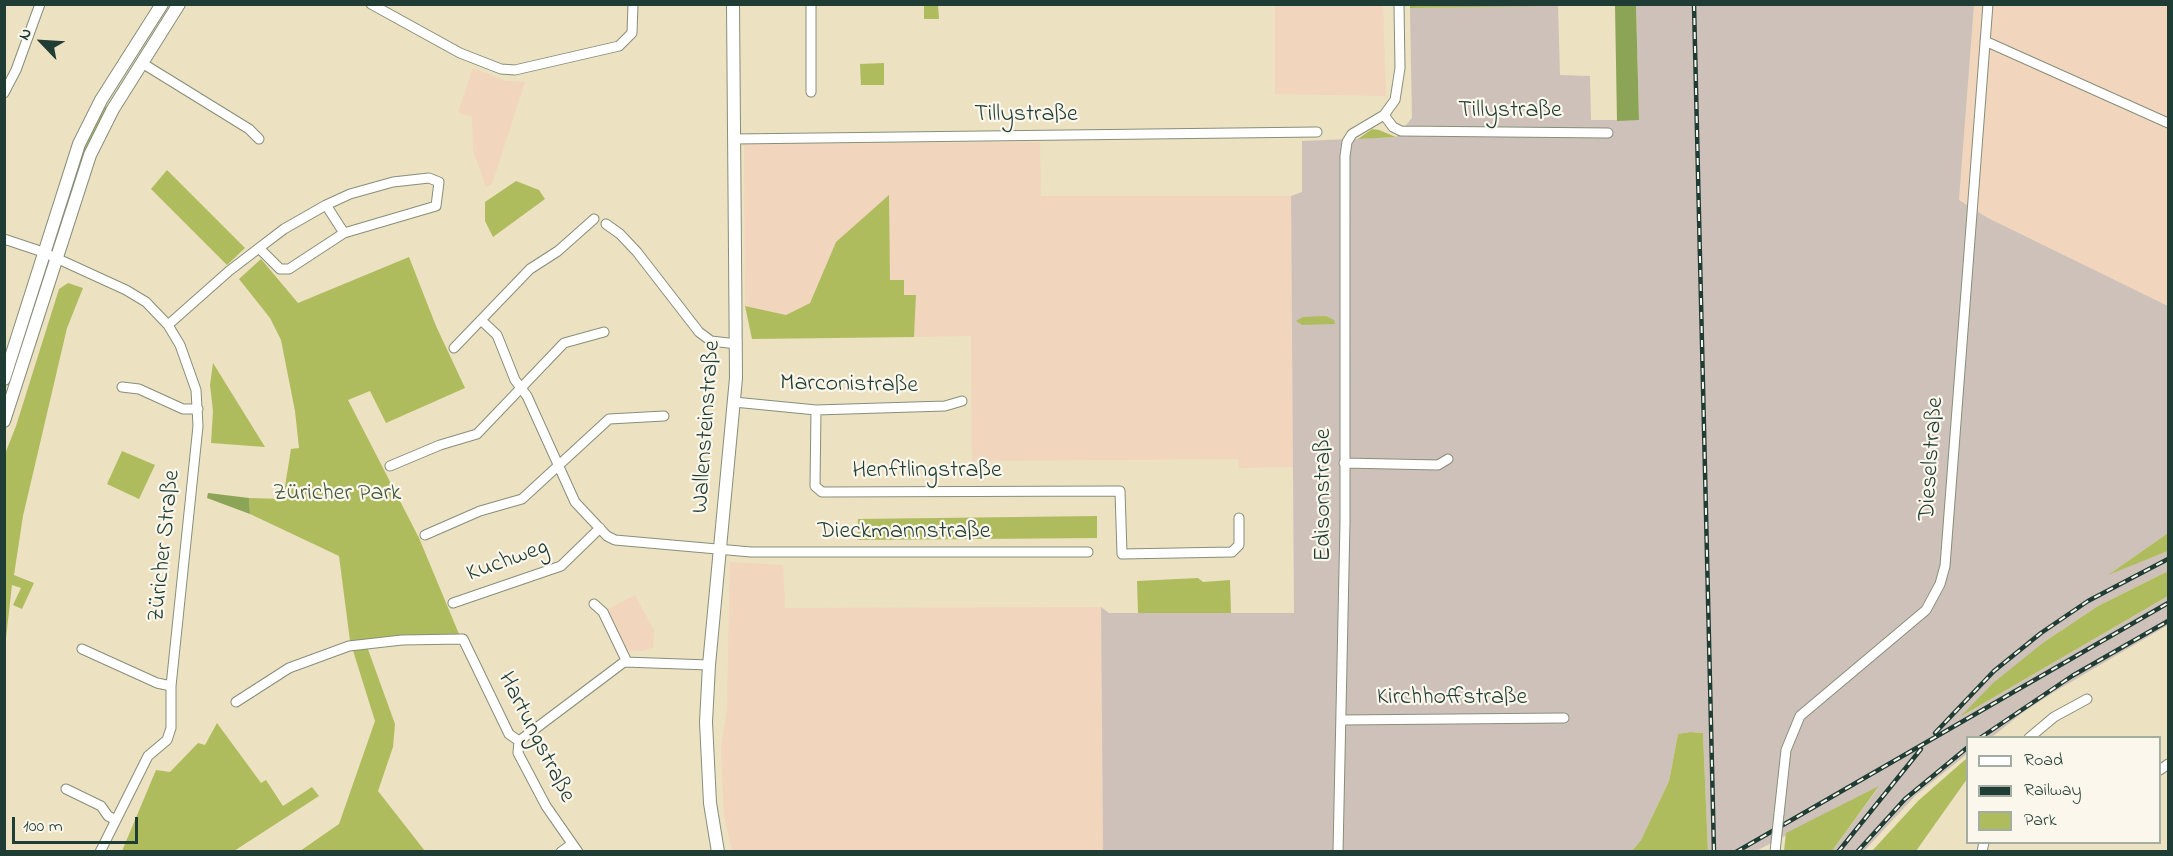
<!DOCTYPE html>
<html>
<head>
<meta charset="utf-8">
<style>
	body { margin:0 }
	#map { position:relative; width:2173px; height:856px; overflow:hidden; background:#ece1c0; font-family:"Indie Flower",sans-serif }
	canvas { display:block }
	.frame { position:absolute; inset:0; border:6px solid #1f3d34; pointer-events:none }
	.legend { position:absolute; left:1966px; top:736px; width:195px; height:108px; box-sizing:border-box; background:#fbf7ec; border:2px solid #a3ada2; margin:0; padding:8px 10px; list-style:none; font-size:18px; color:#1f3d34 }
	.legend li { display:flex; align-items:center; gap:12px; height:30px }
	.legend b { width:30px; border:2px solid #a3ada2 }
	.north { position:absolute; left:12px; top:12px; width:60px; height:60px; -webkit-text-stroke:4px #fbf7ec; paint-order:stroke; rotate:295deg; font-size:16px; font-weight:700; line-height:24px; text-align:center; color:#1f3d34 }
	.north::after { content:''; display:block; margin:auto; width:21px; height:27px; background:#1f3d34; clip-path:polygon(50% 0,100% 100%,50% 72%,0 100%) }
	.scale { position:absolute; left:12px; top:817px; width:126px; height:27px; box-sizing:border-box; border:3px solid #1f3d34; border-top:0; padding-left:8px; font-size:18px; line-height:21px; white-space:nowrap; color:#1f3d34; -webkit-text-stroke:4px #fbf7ec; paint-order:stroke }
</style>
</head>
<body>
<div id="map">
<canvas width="2173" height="856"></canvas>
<div class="frame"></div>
<ul class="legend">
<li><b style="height:8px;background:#fff"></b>Road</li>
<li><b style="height:8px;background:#1f3d34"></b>Railway</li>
<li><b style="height:16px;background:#afbc5e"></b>Park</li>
</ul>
<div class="north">N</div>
<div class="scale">100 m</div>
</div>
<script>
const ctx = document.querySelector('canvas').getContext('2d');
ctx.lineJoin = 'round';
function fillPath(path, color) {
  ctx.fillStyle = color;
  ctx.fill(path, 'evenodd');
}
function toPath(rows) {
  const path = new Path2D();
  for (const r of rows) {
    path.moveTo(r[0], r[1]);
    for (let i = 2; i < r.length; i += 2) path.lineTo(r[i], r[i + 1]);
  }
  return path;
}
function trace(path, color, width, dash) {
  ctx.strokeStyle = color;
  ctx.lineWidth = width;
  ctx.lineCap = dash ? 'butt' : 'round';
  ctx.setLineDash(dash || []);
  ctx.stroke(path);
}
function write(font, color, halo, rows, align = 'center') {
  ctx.font = font + ' "Indie Flower",sans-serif';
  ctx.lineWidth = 4.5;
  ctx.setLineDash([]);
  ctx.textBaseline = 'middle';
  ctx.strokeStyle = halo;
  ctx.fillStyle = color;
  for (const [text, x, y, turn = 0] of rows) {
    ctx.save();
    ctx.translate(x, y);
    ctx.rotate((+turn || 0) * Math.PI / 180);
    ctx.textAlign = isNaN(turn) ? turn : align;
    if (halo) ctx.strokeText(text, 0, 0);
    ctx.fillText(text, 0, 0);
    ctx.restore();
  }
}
fillPath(toPath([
	[1275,5,1383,5,1386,96,1275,94],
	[1974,5,2168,5,2168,306,1988,218,1959,200],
	[473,68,506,81,525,82,492,184,486,187,473,150,472,117,458,112],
	[1040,142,1041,196,1291,196,1293,467,1239,468,1238,459,972,461,971,336,914,337,916,295,904,295,890,281,836,242,810,302,786,315,745,306,744,144],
	[730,562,783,565,785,608,1101,607,1103,851,732,851,724,815,721,749,727,708],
	[635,595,654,630,653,647,643,651,625,650,606,610]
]), '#f1d5bd');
fillPath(toPath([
	[1558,5,1560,75,1590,76,1591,120,1639,120,1636,5,1974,5,1959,200,1988,218,2168,306,2168,533,2111,573,2168,551,2168,571,2098,606,2044,642,1962,716,2168,596,2168,625,2054,692,2022,713,1992,737,1968,738,1967,754,1916,795,1864,851,1832,851,1878,788,1756,851,1708,851,1703,733,1690,732,1678,734,1669,781,1641,840,1632,851,1103,851,1101,607,1109,613,1294,613,1291,196,1302,192,1302,141,1396,137,1412,118,1410,8]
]), '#cec1ba');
fillPath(toPath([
	[924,5,938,5,939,19,924,19],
	[1410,5,1410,4,1610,5,1410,8],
	[884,63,884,85,861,85,860,64],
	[104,105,108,109,60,233,57,232,78,158],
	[1372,129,1379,130,1396,137,1358,139],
	[167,170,245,248,227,265,151,189],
	[516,181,539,190,545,199,493,237,485,221,485,202],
	[889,195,890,280,904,280,904,295,916,295,914,337,752,339,745,306,786,315,810,303,836,242],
	[409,257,436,326,465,388,386,423,370,391,348,400,419,538,459,634,365,641,395,724,393,747,378,791,425,851,300,851,339,824,375,721,350,641,339,556,250,514,249,498,283,499,291,449,299,448,295,411,281,340,270,318,239,279,261,259,298,303],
	[68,283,83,288,67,328,23,516,14,575,34,583,22,609,13,605,21,588,12,585,5,647,5,454,16,426,59,289],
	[1326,316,1334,320,1335,324,1302,325,1296,321,1303,317],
	[213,363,265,447,211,443,213,411,210,385],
	[122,451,155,465,139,499,107,484],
	[1097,516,1097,538,857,540,858,519],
	[2168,533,2168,551,2108,575],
	[2168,571,2168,596,1960,717,1993,683,2044,642,2098,606],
	[1198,578,1203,582,1230,580,1231,613,1138,613,1137,581],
	[217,723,261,783,266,780,283,806,312,787,319,796,234,851,122,851,156,770,170,772,198,743,205,745],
	[1690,732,1703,733,1708,851,1632,851,1641,840,1669,781,1678,734],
	[1967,758,1967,779,1916,851,1872,851,1918,801],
	[1879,786,1832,851,1784,851,1786,833]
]), '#afbc5e');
fillPath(toPath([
	[1615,5,1636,5,1639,120,1617,121],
	[208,493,249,498,250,514,207,498]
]), '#8ba455');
const street = toPath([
	[371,4,460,53,501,69,515,70,619,46,632,33,633,4],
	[811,4,811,92],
	[1985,41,2168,123],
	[142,63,249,129,259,139],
	[4,93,16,70,40,4],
	[1384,115,1393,127,1401,131,1608,133],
	[734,139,1317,132],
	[326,205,344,233],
	[606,224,620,234,637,252,699,332,711,341,737,344],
	[4,239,43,252,126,290,146,302,168,325,180,345,196,390,198,426,171,686,171,728,167,740,148,756,100,852],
	[481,320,497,335,515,380,527,396,575,502,607,536,615,540,751,552,1088,552],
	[168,325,229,271,259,248,284,229,326,205,350,194,393,182,429,178,439,182,436,206,344,233,289,269,280,269,259,248],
	[454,348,530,269,558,251,594,219],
	[122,387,139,389,183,409,198,409],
	[734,402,816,410,945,406,962,401],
	[816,410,815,486,822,492,1120,491,1122,554,1232,552,1239,545,1239,518],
	[1344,463,1438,465,1448,459],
	[390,466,440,445,477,434,564,343,604,332],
	[425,535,480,511,522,499,609,419,664,416],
	[453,603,561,566,600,528],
	[594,604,603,612,627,662],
	[82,649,157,683,171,686],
	[236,702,289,668,349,646,402,640,463,639,509,734,519,741],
	[1341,720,1564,718],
	[2029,738,2054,717,2087,699],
	[519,741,624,662,709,665],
	[519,741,518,753,546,806,578,852],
	[2160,770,2168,764],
	[66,789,101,806,108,816,116,820],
	[1779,814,1786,750,1800,716,1926,610,1940,584,1945,566,1988,4],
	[561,852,572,844],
	[1338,852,1345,522,1345,156,1347,142,1352,134,1384,115,1395,100,1400,68,1399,4],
	[1982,852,1984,842]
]);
const secondary = toPath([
	[4,379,79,144,101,100,162,4],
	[4,421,90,155,113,109,179,4],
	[718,852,710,803,706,722,709,665,736,378,733,4]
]);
trace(street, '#868f7a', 11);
trace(secondary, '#868f7a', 14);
trace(street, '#fff', 9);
trace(secondary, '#fff', 12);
const rail = toPath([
	[1694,4,1714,852],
	[1935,733,1994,671,2041,633,2088,601,2168,559],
	[1980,738,2072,676,2168,621],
	[1736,852,2168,603],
	[1838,852,1921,749],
	[1857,852,1905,799,1968,747]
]);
trace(rail, '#1f3d34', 4.5);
trace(rail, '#fbf7ec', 2, [7]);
const streetBridge = toPath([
	[1775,852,1779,814]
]);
trace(streetBridge, '#868f7a', 11, []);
trace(streetBridge, '#fff', 9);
write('24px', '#1f3d34', '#fbf7ec', [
	["Tillystraße",1510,112],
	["Tillystraße",1026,116],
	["Marconistraße",849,386,1],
	["Wallensteinstraße",708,427,-86],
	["Dieselstraße",1933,459,-86],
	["Henftlingstraße",927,472],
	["Edisonstraße",1325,495,-90],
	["Dieckmannstraße",904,533],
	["Züricher Straße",166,546,-84],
	["Kuchweg",508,562,-20],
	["Kirchhoffstraße",1452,699],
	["Hartungstraße",535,738,63]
]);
write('24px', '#435d3e', '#fbf7ec', [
	["Züricher Park",337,495]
]);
</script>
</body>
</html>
